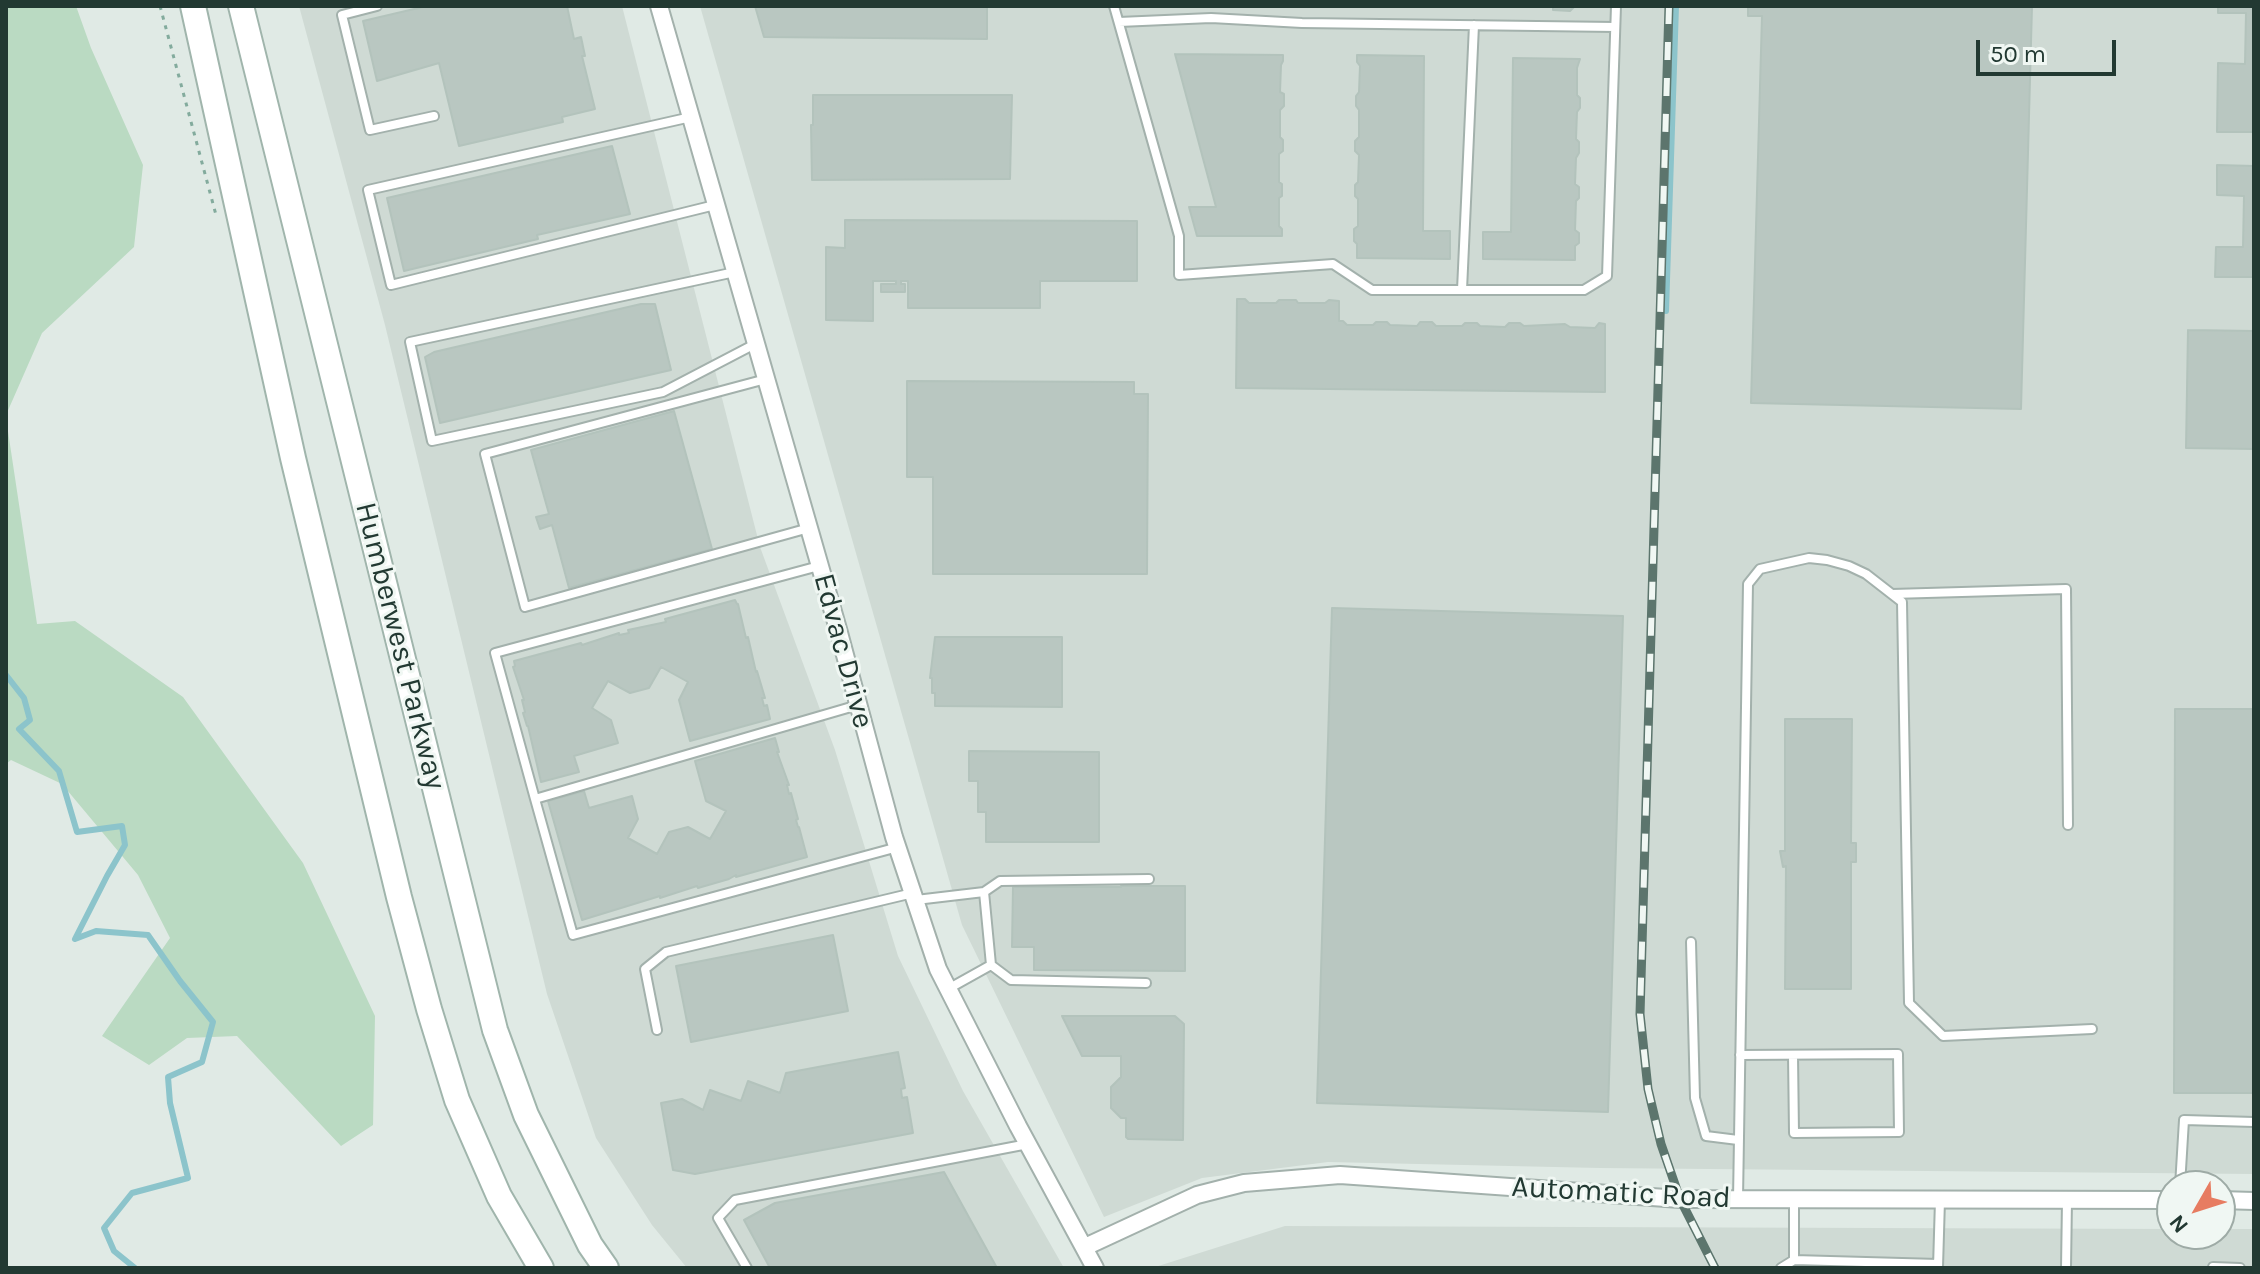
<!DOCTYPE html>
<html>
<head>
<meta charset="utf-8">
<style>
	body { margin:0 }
	#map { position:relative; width:2260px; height:1274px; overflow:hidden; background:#e0eae5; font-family:Karla,sans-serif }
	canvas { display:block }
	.frame { position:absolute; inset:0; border:8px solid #223932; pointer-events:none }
	.north { position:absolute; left:2156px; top:1170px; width:80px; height:80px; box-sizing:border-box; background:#f0f7f3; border:2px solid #9eaba6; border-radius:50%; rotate:231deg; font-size:22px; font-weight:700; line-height:32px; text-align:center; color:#223932 }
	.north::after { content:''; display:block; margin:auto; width:28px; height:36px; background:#e77c61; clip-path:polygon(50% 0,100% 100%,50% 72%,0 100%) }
	.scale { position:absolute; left:1976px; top:40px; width:140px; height:36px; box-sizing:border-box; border:4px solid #223932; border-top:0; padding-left:10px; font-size:24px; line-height:28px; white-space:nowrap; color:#223932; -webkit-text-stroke:6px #f0f7f3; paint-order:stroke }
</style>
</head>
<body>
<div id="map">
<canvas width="2260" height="1274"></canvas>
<div class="frame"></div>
<div class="north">N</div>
<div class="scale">50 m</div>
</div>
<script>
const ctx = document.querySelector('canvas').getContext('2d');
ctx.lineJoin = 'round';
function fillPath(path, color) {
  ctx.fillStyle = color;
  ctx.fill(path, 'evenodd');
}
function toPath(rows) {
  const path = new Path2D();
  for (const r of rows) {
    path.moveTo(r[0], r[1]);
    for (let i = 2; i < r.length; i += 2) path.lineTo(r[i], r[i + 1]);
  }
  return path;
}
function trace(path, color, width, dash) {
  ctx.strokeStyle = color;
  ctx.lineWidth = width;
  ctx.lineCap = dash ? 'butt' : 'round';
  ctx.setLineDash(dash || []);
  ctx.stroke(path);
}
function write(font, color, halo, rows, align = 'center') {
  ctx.font = font + ' Karla,sans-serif';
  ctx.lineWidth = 6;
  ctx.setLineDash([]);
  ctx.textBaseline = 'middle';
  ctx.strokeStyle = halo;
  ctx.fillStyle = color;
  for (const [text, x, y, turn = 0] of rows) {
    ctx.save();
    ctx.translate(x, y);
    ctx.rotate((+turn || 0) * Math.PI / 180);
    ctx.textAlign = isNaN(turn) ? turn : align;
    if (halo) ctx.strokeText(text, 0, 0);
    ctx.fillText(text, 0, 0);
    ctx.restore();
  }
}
fillPath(toPath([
	[299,6,622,6,760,547,835,750,898,956,963,1091,1064,1268,687,1268,652,1225,596,1138,547,994,385,325],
	[700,6,2254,6,2254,1174,1600,1168,1328,1162,1202,1178,1104,1217,962,925],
	[1285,1226,2172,1229,2172,1234,2220,1234,2220,1229,2254,1229,2254,1268,1152,1268]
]), '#cfdad4');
fillPath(toPath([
	[6,6,76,6,91,48,143,165,134,247,42,333,6,415],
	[6,418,37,624,75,621,183,697,303,863,375,1016,373,1125,341,1146,237,1036,187,1038,149,1065,102,1036,170,938,138,875,62,784,11,760,6,764]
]), '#badac2');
trace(toPath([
	[1666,311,1676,6],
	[6,675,24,698,30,720,19,729,59,771,77,832,122,826,125,845,107,876,75,939,96,931,148,935,180,981,213,1022,202,1062,168,1077,170,1103,188,1178,132,1193,104,1228,114,1251,135,1268]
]), '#8cc4cb', 6);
const building = toPath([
	[427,6,567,6,574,39,581,37,585,56,582,56,595,109,562,117,563,122,459,146,439,63,377,81,363,21,427,6],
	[755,6,987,6,987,39,764,37,755,6],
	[1553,6,1575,6,1570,11,1553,10,1553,6],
	[1748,6,2032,6,2021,409,1751,403,1762,16,1748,16,1748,6],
	[2218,6,2254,6,2254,132,2217,132,2218,63,2245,64,2246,13,2218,13,2218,6],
	[1175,54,1283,55,1283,61,1281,65,1280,92,1284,94,1284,106,1280,110,1280,137,1283,140,1283,151,1279,154,1279,182,1282,184,1282,196,1279,198,1279,226,1282,229,1282,236,1197,236,1189,207,1216,207,1175,54],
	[1357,55,1424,56,1423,231,1450,231,1450,259,1357,258,1357,244,1354,241,1354,229,1358,226,1358,199,1355,196,1355,185,1358,182,1359,155,1355,151,1355,141,1359,137,1359,110,1356,106,1356,96,1359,92,1360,66,1357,62,1357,55],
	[1513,58,1580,59,1577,68,1577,95,1580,98,1580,108,1577,112,1576,139,1579,142,1579,153,1576,158,1575,184,1579,187,1579,198,1576,201,1575,230,1579,233,1579,243,1575,246,1575,260,1483,259,1483,232,1511,232,1513,58],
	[813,95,1012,95,1010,179,812,180,811,125,813,125,813,95],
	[612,146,630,214,537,235,538,239,404,271,387,198,612,146],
	[2217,165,2254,166,2254,277,2215,277,2216,247,2243,247,2244,196,2217,195,2217,165],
	[845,220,1137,221,1137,281,1040,281,1040,308,908,308,908,281,901,281,901,284,905,284,905,292,881,292,881,284,896,284,896,281,873,281,873,321,826,320,826,247,845,248,845,220],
	[1237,299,1245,299,1249,303,1276,303,1279,300,1296,300,1298,303,1325,303,1329,300,1339,301,1339,321,1343,321,1347,325,1373,325,1376,322,1387,322,1390,325,1417,326,1420,322,1432,322,1436,326,1462,326,1465,323,1477,323,1480,326,1505,327,1509,323,1520,323,1524,326,1565,324,1570,327,1595,328,1599,323,1605,324,1605,392,1236,388,1237,299],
	[641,304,655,304,671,370,440,423,425,357,434,352,641,304],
	[2188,330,2254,331,2254,449,2186,448,2188,330],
	[907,381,1134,382,1134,394,1148,394,1147,574,933,574,933,477,907,477,907,381],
	[674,411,712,549,569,588,552,525,540,529,536,517,549,514,531,450,674,411],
	[735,600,737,604,738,604,746,638,748,637,756,672,757,671,765,698,762,698,764,706,767,705,770,719,690,741,679,700,688,682,661,667,649,688,630,693,608,681,592,708,611,720,618,743,574,756,579,772,541,782,528,726,527,726,523,713,525,712,522,700,524,700,513,667,515,666,514,661,581,643,582,645,619,633,619,635,629,633,628,630,666,622,665,619,735,600],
	[1332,608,1623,616,1608,1112,1317,1103,1332,608],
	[935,637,1062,637,1062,707,935,706,935,693,932,693,932,678,930,678,935,637],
	[2175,709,2254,709,2254,1093,2174,1093,2175,709],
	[1785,719,1852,719,1851,843,1856,843,1856,862,1851,862,1851,989,1785,989,1786,866,1783,867,1780,851,1785,851,1785,719],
	[775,738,779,752,777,752,789,785,787,785,789,794,791,793,798,819,796,820,798,827,799,827,807,857,736,877,736,875,729,879,698,888,697,886,660,898,660,896,582,920,548,801,584,791,589,808,632,796,638,819,628,838,657,854,669,832,688,827,710,839,726,811,706,801,695,761,775,738],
	[969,751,1099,752,1099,842,986,842,986,812,978,812,978,781,969,781,969,751],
	[1121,886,1185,886,1185,971,1034,970,1034,947,1012,947,1013,887,1121,887,1121,886],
	[833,935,848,1011,691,1042,676,966,833,935],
	[1062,1016,1175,1016,1184,1024,1183,1140,1128,1139,1126,1137,1126,1118,1121,1118,1111,1108,1111,1087,1121,1077,1121,1056,1082,1056,1062,1016],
	[898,1052,905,1088,901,1089,902,1098,907,1097,913,1133,695,1174,673,1170,661,1103,682,1099,703,1110,710,1090,741,1101,748,1081,780,1093,786,1073,898,1052],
	[944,1172,997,1268,770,1268,744,1220,775,1203,944,1172]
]);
fillPath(building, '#b9c7c1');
trace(building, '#b3c3bc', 2);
const service = toPath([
	[377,6,342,15,370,130,434,116],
	[1114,6,1179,236,1179,275,1333,264,1372,290,1584,290,1607,276,1616,6],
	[1119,22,1211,18,1302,23,1615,27],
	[691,117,368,190,391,285,715,205],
	[735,272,410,342,432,441,663,392,755,344],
	[1462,290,1474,25],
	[766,379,485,454,525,607,809,528],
	[819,566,495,653,535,799,573,935,898,847],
	[1892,594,2066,589,2068,825],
	[535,799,858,705],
	[984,892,1000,881,1149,879],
	[916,900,984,892,991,965,948,989],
	[1691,942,1695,1098,1706,1136,1738,1140],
	[991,965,1011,980,1146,983],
	[657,1030,645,969,666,952,913,893],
	[1740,1055,1898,1054,1899,1132,1794,1133,1793,1055],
	[2180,1186,2184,1120,2254,1122],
	[1738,1199,1748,584,1760,569,1809,558,1827,560,1849,566,1866,574,1902,602,1909,1003,1943,1036,2092,1029],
	[1794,1260,1794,1199],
	[1938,1267,1940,1200],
	[2213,1267,2240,1268],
	[747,1268,718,1218,735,1200,1028,1144],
	[1781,1268,1794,1260,1938,1264],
	[2066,1268,2067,1200]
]);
const minor = toPath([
	[659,6,838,629,894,837,938,969,1018,1126,1095,1268],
	[2220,1200,2254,1201],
	[1085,1247,1197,1195,1244,1183,1340,1175,1680,1199,2172,1200]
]);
const secondary = toPath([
	[193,6,293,458,399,897,429,1009,457,1100,499,1196,541,1268],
	[241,6,495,1030,526,1115,590,1245,606,1268]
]);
trace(service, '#a3b1ac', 12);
trace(minor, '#a3b1ac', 20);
trace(secondary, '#a0b5ac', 28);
trace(toPath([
	[160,6,216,215]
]), '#83ab9d', 3, [4, 6]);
trace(service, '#fff', 8);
trace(minor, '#fff', 16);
trace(secondary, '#fff', 24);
const rail = toPath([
	[1669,6,1640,1014,1648,1089,1661,1144,1680,1199,1715,1268]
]);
trace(rail, '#5c756d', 9);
trace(rail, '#f0f7f3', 6, [18]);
write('30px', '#223932', '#f0f7f3', [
	["Humberwest Parkway",400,646,76],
	["Edvac Drive",843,651,75],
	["Automatic Road",1621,1193,3]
]);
</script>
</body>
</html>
